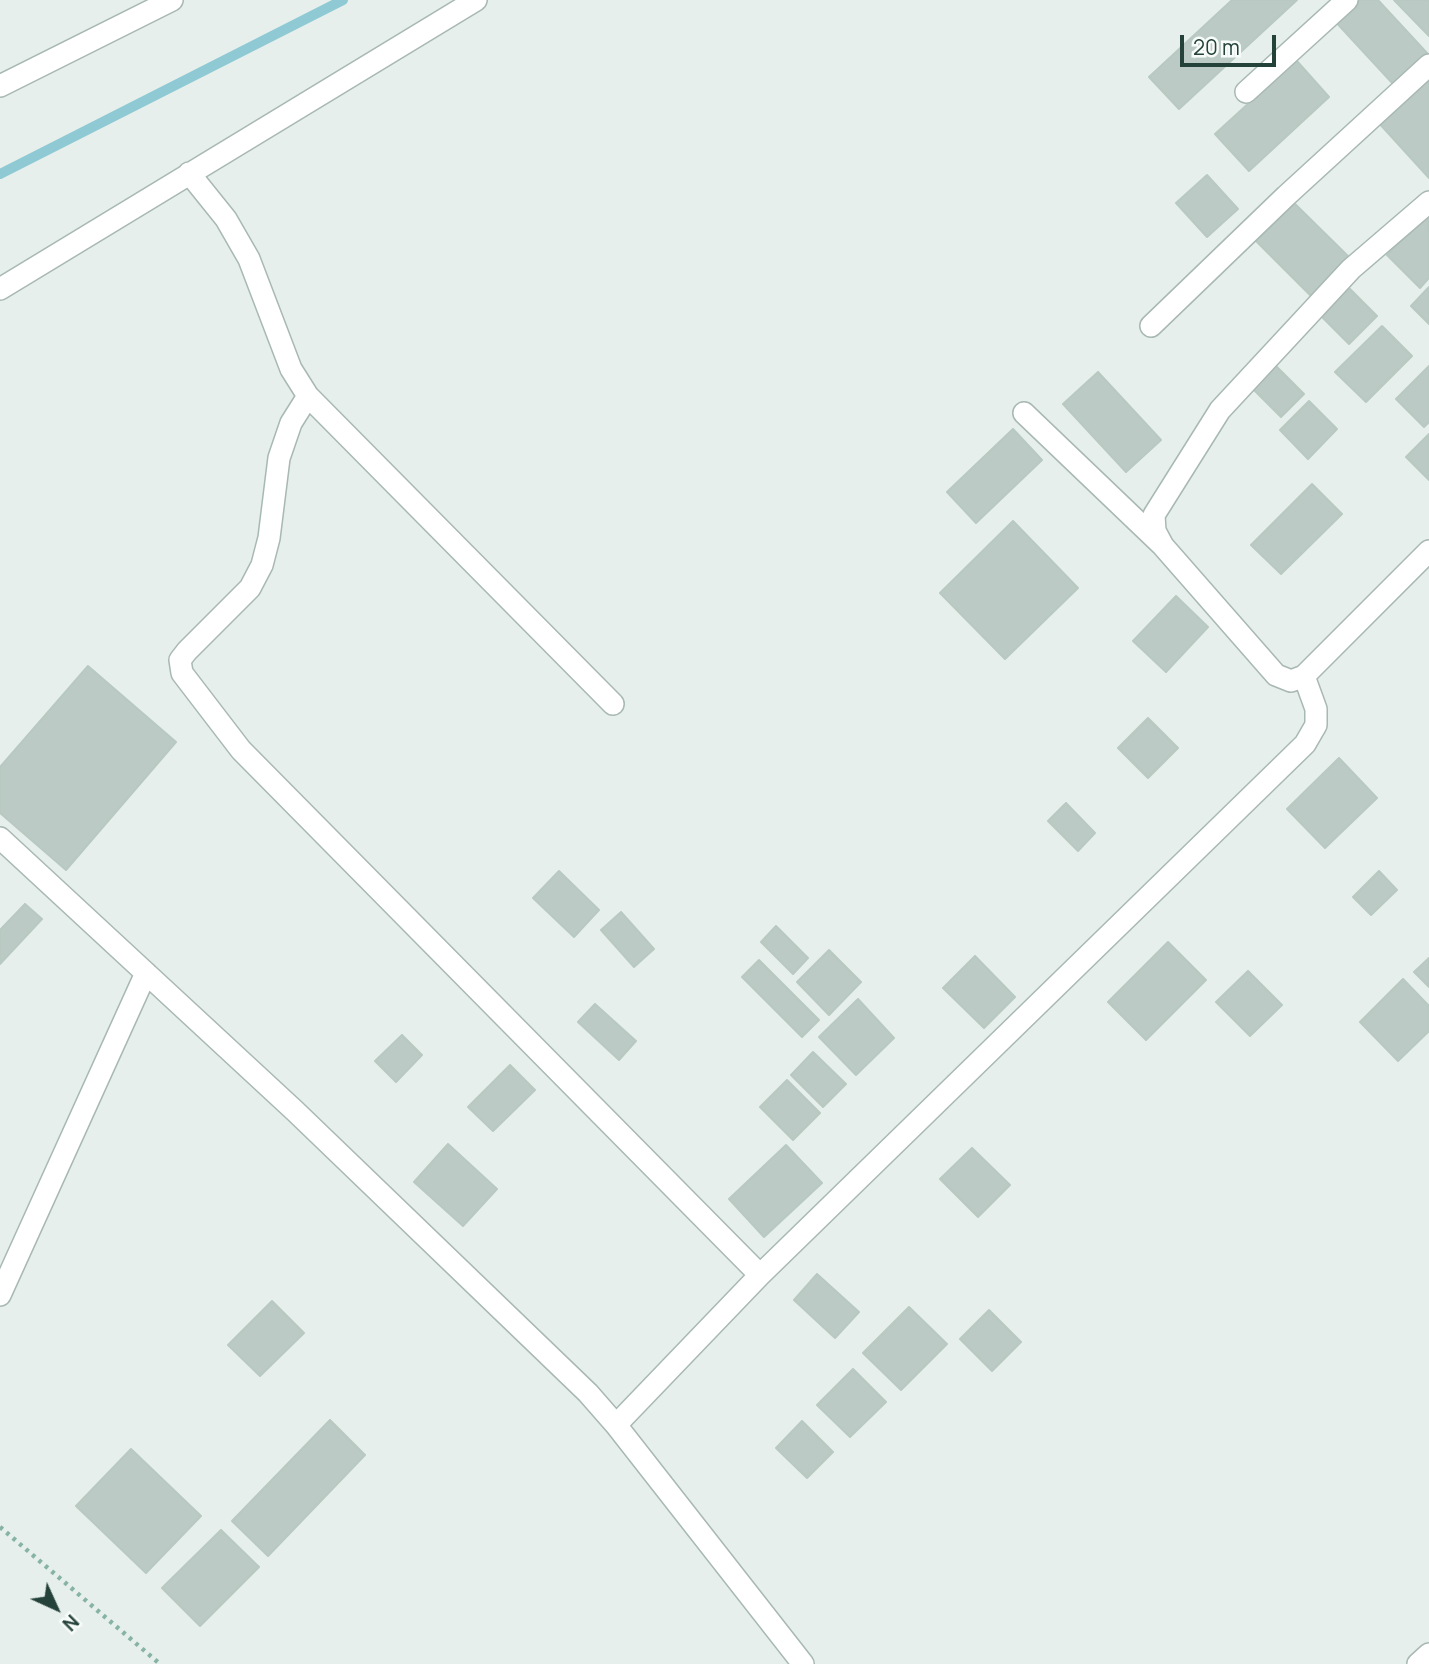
<!DOCTYPE html>
<html>
<head>
<meta charset="utf-8">
<style>
	body { margin:0 }
	#map { position:relative; width:1429px; height:1664px; overflow:hidden; background:#e6efeb; font-family:Manrope,sans-serif }
	canvas { display:block }
	.north { position:absolute; left:21px; top:1573px; width:70px; height:70px; -webkit-text-stroke:5px #f7fbf9; paint-order:stroke; rotate:135deg; font-size:19px; font-weight:700; line-height:28px; text-align:center; color:#24423a }
	.north::after { content:''; display:block; margin:auto; width:24px; height:32px; background:#24423a; clip-path:polygon(50% 0,100% 100%,50% 72%,0 100%) }
	.scale { position:absolute; left:1180px; top:35px; width:96px; height:32px; box-sizing:border-box; border:4px solid #24423a; border-top:0; padding-left:9px; font-size:21px; line-height:24px; white-space:nowrap; color:#24423a; -webkit-text-stroke:5px #f7fbf9; paint-order:stroke }
</style>
</head>
<body>
<div id="map">
<canvas width="1429" height="1664"></canvas>
<div class="north">N</div>
<div class="scale">20 m</div>
</div>
<script>
const ctx = document.querySelector('canvas').getContext('2d');
ctx.lineJoin = 'round';
function toPath(rows) {
  const path = new Path2D();
  for (const r of rows) {
    path.moveTo(r[0], r[1]);
    for (let i = 2; i < r.length; i += 2) path.lineTo(r[i], r[i + 1]);
  }
  return path;
}
function trace(path, color, width, dash) {
  ctx.strokeStyle = color;
  ctx.lineWidth = width;
  ctx.lineCap = dash ? 'butt' : 'round';
  ctx.setLineDash(dash || []);
  ctx.stroke(path);
}
function fillPath(path, color) {
  ctx.fillStyle = color;
  ctx.fill(path, 'evenodd');
}
trace(toPath([
	[0,174,343,0]
]), '#8ec9d4', 10);
const building = toPath([
	[1232,0,1297,0,1179,109,1149,77,1232,0],
	[1354,0,1378,0,1427,53,1394,85,1333,19,1354,0],
	[1394,0,1429,0,1429,36,1394,0],
	[1296,60,1329,97,1249,171,1215,134,1296,60],
	[1429,75,1429,178,1378,122,1429,75],
	[1207,175,1238,209,1207,237,1176,203,1207,175],
	[1288,197,1355,263,1316,301,1250,235,1288,197],
	[1428,214,1429,278,1420,288,1387,255,1428,214],
	[1429,287,1429,324,1411,306,1429,287],
	[1349,288,1377,316,1349,344,1321,316,1349,288],
	[1382,326,1412,356,1366,402,1335,372,1382,326],
	[1273,363,1304,394,1281,417,1250,386,1273,363],
	[1429,366,1429,422,1424,427,1396,399,1429,366],
	[1098,372,1161,440,1126,472,1063,404,1098,372],
	[1309,401,1337,429,1308,459,1280,430,1309,401],
	[1013,429,1042,460,976,523,947,492,1013,429],
	[1429,434,1429,480,1406,457,1429,434],
	[1312,484,1342,514,1281,574,1251,545,1312,484],
	[1013,521,1078,588,1005,659,940,593,1013,521],
	[1176,596,1208,627,1166,672,1133,641,1176,596],
	[88,666,176,742,66,870,0,813,0,767,88,666],
	[1148,718,1178,748,1148,778,1118,748,1148,718],
	[1339,758,1377,798,1325,848,1287,809,1339,758],
	[1066,803,1095,833,1078,851,1048,821,1066,803],
	[559,871,599,910,574,937,533,898,559,871],
	[1379,871,1397,890,1371,915,1353,897,1379,871],
	[25,904,42,919,0,964,0,930,25,904],
	[621,912,654,949,634,967,601,930,621,912],
	[776,926,808,958,793,974,761,942,776,926],
	[1168,942,1206,980,1146,1040,1108,1002,1168,942],
	[829,950,861,982,829,1015,797,982,829,950],
	[975,956,1015,997,984,1028,943,988,975,956],
	[1429,958,1429,987,1414,972,1429,958],
	[759,960,819,1020,802,1037,742,977,759,960],
	[1248,971,1282,1005,1250,1036,1216,1002,1248,971],
	[1403,979,1429,1006,1429,1031,1398,1061,1360,1022,1403,979],
	[858,999,894,1038,856,1075,819,1037,858,999],
	[595,1004,636,1041,619,1060,578,1022,595,1004],
	[402,1035,422,1055,396,1082,375,1061,402,1035],
	[813,1052,846,1084,823,1107,791,1075,813,1052],
	[510,1065,535,1090,493,1131,468,1107,510,1065],
	[787,1080,820,1113,793,1140,760,1107,787,1080],
	[448,1144,497,1189,463,1226,414,1182,448,1144],
	[786,1145,822,1183,764,1237,729,1199,786,1145],
	[972,1148,1010,1185,978,1217,940,1179,972,1148],
	[817,1274,859,1312,835,1338,794,1300,817,1274],
	[272,1301,304,1333,260,1376,228,1345,272,1301],
	[909,1307,947,1344,901,1390,863,1353,909,1307],
	[989,1310,1021,1342,992,1371,960,1339,989,1310],
	[853,1369,886,1402,850,1437,817,1405,853,1369],
	[330,1420,365,1455,268,1556,232,1521,330,1420],
	[802,1421,833,1452,807,1478,776,1448,802,1421],
	[131,1449,201,1516,146,1573,76,1506,131,1449],
	[221,1530,259,1567,200,1626,162,1588,221,1530]
]);
fillPath(building, '#bbcac4');
trace(building, '#b8c9c2', 2);
const minor = toPath([
	[0,86,172,0],
	[1246,92,1347,0],
	[189,173,226,219,249,259,291,369,308,396,613,704],
	[1429,202,1351,269,1220,410,1154,515,1155,531,1163,546,1276,675,1291,681,1304,676,1429,551],
	[0,289,476,0],
	[1151,326,1286,196,1429,65],
	[308,396,291,423,279,458,269,538,262,565,250,588,187,651,180,660,182,673,241,750,760,1275],
	[1024,413,1162,545],
	[0,838,295,1111,588,1393,616,1425,803,1664],
	[0,1295,146,973],
	[616,1425,760,1275,1305,744,1316,725,1316,709,1304,676],
	[1418,1664,1429,1654]
]);
trace(minor, '#a8b8b2', 24);
trace(toPath([
	[0,1527,160,1664]
]), '#86b3a5', 4.5, [3.5, 5]);
trace(minor, '#fff', 21);
</script>
</body>
</html>
